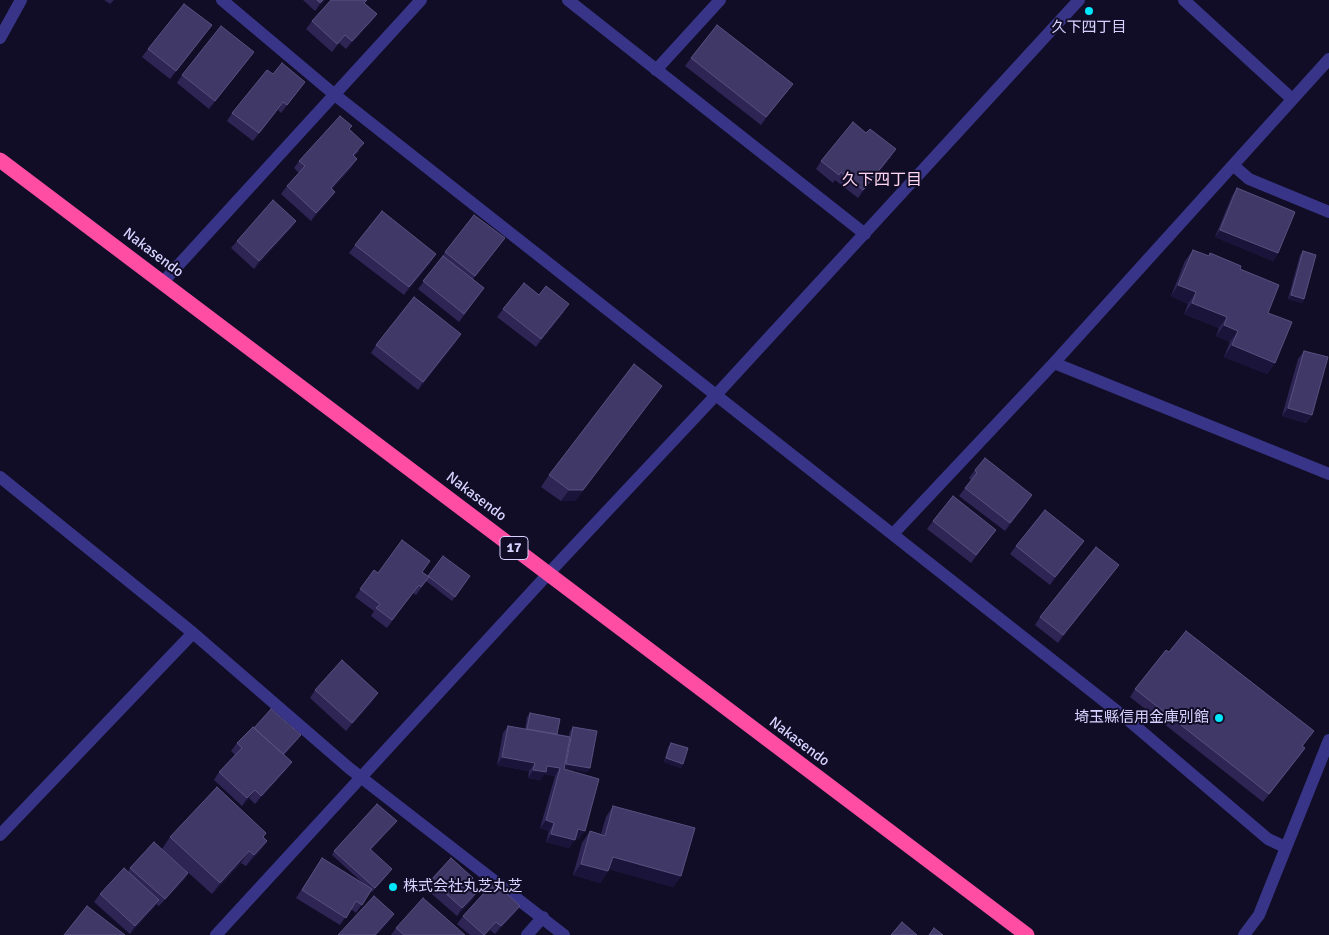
<!DOCTYPE html>
<html>
<head>
<meta charset="utf-8">
<style>
	body { margin:0 }
	canvas { display:block; background:#110d26 }
</style>
</head>
<body>
<canvas width="1329" height="935"></canvas>
<script>
const ctx = document.querySelector('canvas').getContext('2d');
ctx.lineJoin = 'round';
function toPath(rows) {
  const path = new Path2D();
  for (const r of rows) {
    path.moveTo(r[0], r[1]);
    for (let i = 2; i < r.length; i += 2) path.lineTo(r[i], r[i + 1]);
  }
  return path;
}
function trace(path, color, width, dash) {
  ctx.strokeStyle = color;
  ctx.lineWidth = width;
  ctx.lineCap = dash ? 'butt' : 'round';
  ctx.setLineDash(dash || []);
  ctx.stroke(path);
}
function fillPath(path, color) {
  ctx.fillStyle = color;
  ctx.fill(path, 'evenodd');
}
function write(font, color, halo, rows, align = 'center') {
  ctx.font = font + ' Signika,"Noto Sans JP",sans-serif';
  ctx.lineWidth = 4;
  ctx.setLineDash([]);
  ctx.textBaseline = 'middle';
  ctx.strokeStyle = halo;
  ctx.fillStyle = color;
  for (const [text, x, y, turn = 0] of rows) {
    ctx.save();
    ctx.translate(x, y);
    ctx.rotate((+turn || 0) * Math.PI / 180);
    ctx.textAlign = isNaN(turn) ? turn : align;
    if (halo) ctx.strokeText(text, 0, 0);
    ctx.fillText(text, 0, 0);
    ctx.restore();
  }
}
trace(toPath([
	[222,0,335,95,1127,719,1268,839,1285,847],
	[568,0,865,234],
	[1184,0,1292,99],
	[0,38,21,0],
	[656,70,720,0],
	[1234,166,1249,179,1329,212],
	[163,282,421,0],
	[1054,363,1329,474],
	[0,477,193,633,349,768,564,935],
	[893,534,1054,363,1329,59],
	[0,835,193,633],
	[216,935,548,574,716,395,1079,0],
	[527,935,543,917],
	[1244,935,1259,915,1329,740]
]), '#383588', 12);
trace(toPath([
	[0,160,1027,935]
]), '#ff4da4', 15);
fillPath(toPath([
	[104,0,114,0,110,4],
	[303,0,325,0,315,11],
	[365,4,377,14,371,22,346,49,339,43,332,52,306,29,312,21],
	[212,25,170,79,142,57,148,49],
	[691,58,793,84,761,125,685,66],
	[248,60,209,109,177,83,182,75],
	[273,74,305,82,281,113,278,110,253,141,227,121,232,113],
	[350,129,359,151,354,156,352,167,332,189,329,200,311,221,281,194,287,186,299,173,294,168,299,161],
	[891,157,858,198,835,180,833,183,816,169,821,161],
	[1237,188,1278,253,1273,261,1215,237,1232,196],
	[296,221,291,228,254,269,231,248,237,241],
	[355,245,431,262,404,295,349,253],
	[499,246,473,279,484,288,459,322,418,289,440,260,445,252],
	[1193,250,1208,256,1210,253,1240,269,1268,313,1275,363,1267,374,1224,357,1230,342,1216,336,1219,328,1184,314,1188,304,1171,296,1185,261],
	[1303,251,1304,299,1302,303,1288,299,1300,255],
	[539,295,564,312,536,347,497,317,503,309],
	[456,342,418,390,371,353,376,345],
	[1304,351,1312,415,1306,423,1282,416,1298,359],
	[654,397,575,501,561,501,541,487,549,475],
	[975,470,1027,503,1005,531,959,496,971,480,969,478],
	[933,521,996,530,971,563,927,529],
	[1084,541,1050,585,1010,554,1016,546],
	[374,570,378,573,422,572,428,576,470,576,452,601,426,581,416,595,413,593,387,628,371,616,374,611,355,597],
	[1113,573,1058,643,1035,625,1040,617],
	[1135,689,1308,739,1303,746,1300,756,1263,802,1130,697],
	[315,690,373,701,346,731,310,698],
	[530,713,557,734,569,736,570,731,573,727,590,768,587,772,564,768,579,839,575,838,569,848,546,842,549,831,540,828,555,776,544,774,540,780,528,778,529,771,497,765,503,733,508,726,525,729,527,717],
	[254,728,298,739,284,755,286,770,255,804,249,798,242,806,214,780,219,772,235,755,231,751,237,743],
	[671,743,683,764,681,768,664,762,668,747],
	[613,806,681,876,673,887,609,869,608,871,600,883,573,875,582,843,590,831,601,834,606,817],
	[397,821,371,850,389,873,372,892,371,891,356,913,351,909,340,925,296,898,322,858,364,884,332,855,334,851],
	[170,837,263,838,267,841,259,852,246,866,241,863,212,894,162,849],
	[130,868,188,873,183,881,159,906,156,904,130,934,94,902,100,894,128,872],
	[431,880,468,884,477,892,472,900,457,916,425,888],
	[520,906,514,914,495,934,490,930,485,935,470,935,457,924,463,916],
	[396,928,465,935,391,935]
]), '#2e2555');
fillPath(toPath([
	[323,0,325,0,315,11,320,3],
	[377,14,371,22,346,49,352,41],
	[254,52,248,60,209,109,215,101],
	[793,84,787,92,761,125,766,117],
	[283,102,278,110,253,141,259,133],
	[896,149,891,157,858,198,863,190],
	[357,159,352,167,325,196,331,188],
	[335,192,329,200,311,221,316,213],
	[296,221,291,228,254,269,259,261],
	[1220,230,1278,253,1273,261,1215,237],
	[436,254,431,262,404,295,409,287],
	[1178,285,1196,292,1188,304,1171,296],
	[1291,295,1304,299,1302,303,1288,299],
	[1192,303,1227,317,1219,328,1184,314],
	[569,304,564,312,536,347,541,339],
	[1224,325,1238,331,1230,342,1216,336],
	[461,334,456,342,418,390,423,382],
	[1232,345,1275,363,1267,374,1224,357],
	[662,386,575,501,561,501,569,490],
	[1288,408,1312,415,1306,423,1282,416],
	[1032,495,1027,503,1005,531,1010,523],
	[1084,541,1078,549,1050,585,1055,577],
	[1119,565,1113,573,1058,643,1063,635],
	[378,693,373,701,346,731,352,723],
	[1305,748,1300,756,1263,802,1269,794],
	[502,757,535,763,529,771,497,765],
	[666,758,683,764,681,768,664,762],
	[292,762,286,770,255,804,261,796],
	[566,764,590,768,587,772,563,768],
	[547,766,560,768,555,776,544,774,540,780,528,778,533,770],
	[255,790,249,798,242,806,247,798],
	[546,820,554,823,549,831,540,828],
	[397,821,394,825,367,853,370,849],
	[578,829,585,831,579,839,572,837],
	[551,834,575,840,569,848,546,842],
	[267,841,259,852,246,866,254,855],
	[249,851,241,863,212,894,220,883],
	[613,857,681,876,673,887,605,868],
	[581,864,608,871,600,883,573,875],
	[188,873,183,881,159,906,165,899],
	[477,892,472,900,457,916,462,908],
	[159,900,154,908,130,934,135,926],
	[520,906,514,914,495,934,501,926],
	[394,914,389,922,377,935,375,935],
	[496,922,490,930,485,935,484,935]
]), '#1b143a');
const building = toPath([
	[317,0,323,0,320,3,317,0],
	[331,0,367,0,364,3,377,14,352,41,345,35,337,44,312,21,331,0],
	[184,4,212,25,176,71,148,49,184,4],
	[717,25,793,84,766,117,691,58,717,25],
	[221,26,254,52,215,101,182,75,221,26],
	[282,63,305,82,287,105,283,102,259,133,232,113,267,70,273,74,282,63],
	[340,116,352,126,349,129,364,143,353,155,357,159,331,188,335,192,316,213,287,186,305,166,299,161,340,116],
	[853,122,866,133,870,129,896,149,863,190,841,172,839,175,821,161,853,122],
	[1237,188,1295,212,1278,253,1220,230,1237,188],
	[273,200,296,221,259,261,237,241,273,200],
	[382,211,436,254,409,287,355,245,382,211],
	[474,215,505,238,475,276,445,252,474,215],
	[1193,250,1209,256,1210,253,1241,266,1240,269,1279,285,1268,313,1292,322,1275,363,1232,345,1238,331,1224,325,1227,317,1192,303,1196,292,1178,285,1193,250],
	[1303,251,1316,255,1304,299,1291,295,1303,251],
	[443,256,484,288,464,314,423,281,443,256],
	[524,283,539,295,546,286,569,304,541,339,503,309,524,283],
	[414,297,461,334,423,382,376,345,414,297],
	[1304,351,1328,357,1312,415,1288,408,1304,351],
	[634,364,662,386,583,490,569,490,549,475,634,364],
	[985,458,1032,495,1010,523,965,488,977,473,975,470,985,458],
	[953,496,996,530,976,555,933,521,953,496],
	[1045,510,1084,541,1055,577,1016,546,1045,510],
	[402,540,430,561,422,572,429,577,421,587,419,585,392,620,376,608,380,604,360,589,374,570,378,573,402,540],
	[1096,547,1119,565,1063,635,1040,617,1096,547],
	[443,556,470,576,455,597,428,576,443,556],
	[1186,631,1314,731,1302,746,1305,748,1269,794,1135,689,1166,650,1169,652,1186,631],
	[342,660,378,693,352,723,315,690,342,660],
	[271,709,301,735,283,754,254,728,271,709],
	[530,713,560,719,557,734,527,729,530,713],
	[508,726,570,737,564,769,599,779,585,831,578,829,575,840,551,834,554,823,546,820,560,768,547,766,546,772,533,770,535,763,502,757,508,726],
	[253,727,292,762,261,796,255,790,247,798,219,772,242,748,237,743,253,727],
	[573,727,597,731,590,768,566,764,573,727],
	[671,743,688,748,683,764,666,758,671,743],
	[217,787,266,833,263,837,267,841,254,855,249,851,220,883,170,837,217,787],
	[377,804,397,821,370,849,392,869,375,888,334,851,377,804],
	[613,806,695,828,681,876,613,857,608,871,581,864,590,831,605,836,613,806],
	[154,842,188,873,165,899,130,868,154,842],
	[322,858,372,889,362,905,356,901,346,918,302,890,322,858],
	[451,858,473,878,468,884,477,892,462,908,431,880,451,858],
	[124,868,159,900,135,926,100,894,124,868],
	[494,882,520,906,501,926,496,922,484,935,463,916,494,882],
	[374,896,394,914,375,935,338,935,374,896],
	[423,898,465,935,404,935,396,928,423,898],
	[87,906,125,935,64,935,87,906],
	[902,922,917,935,891,935,902,922],
	[934,928,943,935,929,935,934,928]
]);
fillPath(building, '#403867');
trace(building, '#58507f', 1);
for (const [x, y, r, color] of [
	[1089,11,5,"#00e6fd"],
	[1219,718,5,"#00e6fd"],
	[393,887,5,"#00e6fd"]
]) {
  const dot = new Path2D();
  dot.arc(x, y, r, 0, 2 * Math.PI);
  ctx.fillStyle = color;
  ctx.fill(dot);
  trace(dot, '#110d26', 2);
}
for (const [x, y, w] of [
	[514,548,28]
]) {
  const box = new Path2D();
  box.roundRect(x - w / 2, y - 11.5, w, 23, 4);
  ctx.fillStyle = '#110d26';
  ctx.fill(box);
  trace(box, '#d7d2ff', 1);
}
write('bold 14px', '#d7d2ff', null, [
	["17",514,548]
]);
write('15px', '#d7d2ff', '#110d26', [
	["久下四丁目",1089,28],
	["埼玉縣信用金庫別館",1209,718,"right"],
	["株式会社丸芝丸芝",403,887,"left"]
]);
write('15px', '#d7d2ff', '#110d26', [
	["Nakasendo",153,253,37],
	["Nakasendo",476,497,37],
	["Nakasendo",799,742,37]
]);
write('16px', '#ffd4f0', '#110d26', [
	["久下四丁目",882,181]
]);
</script>
</body>
</html>
